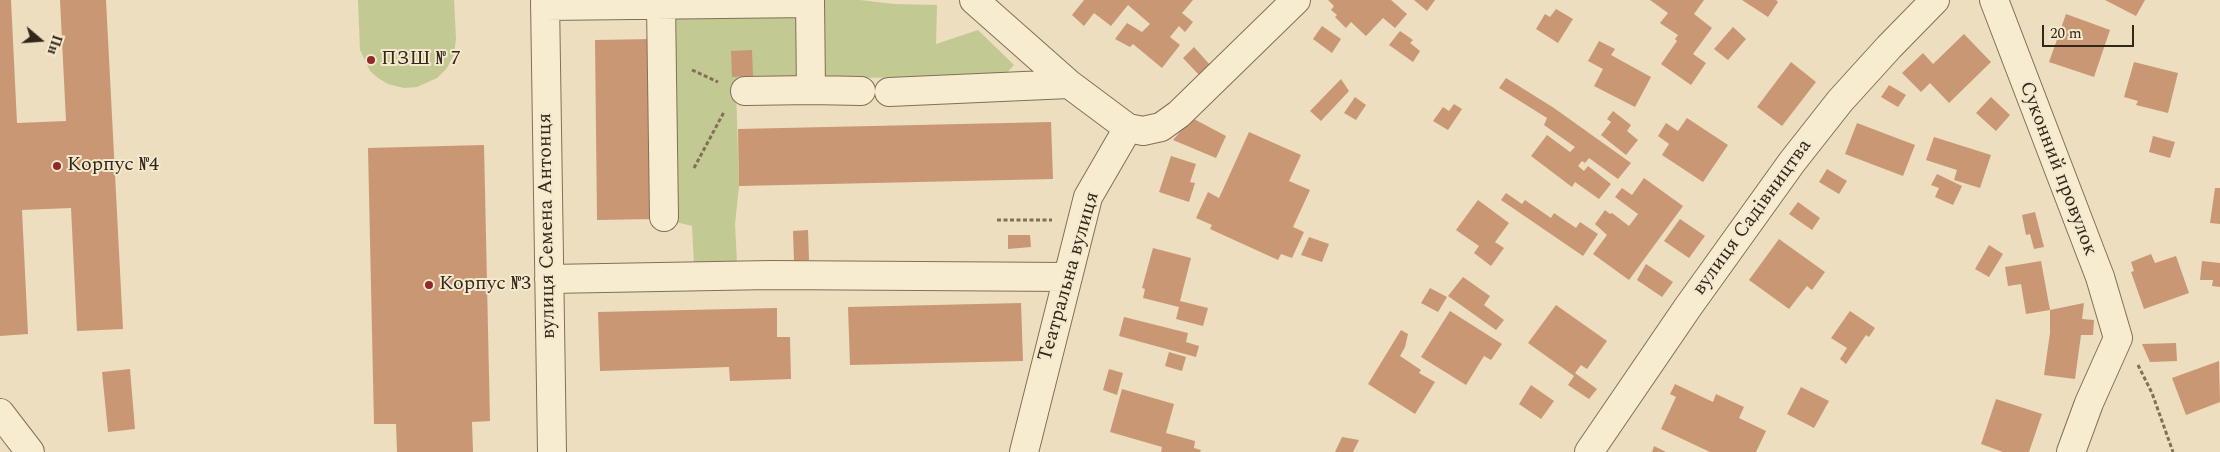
<!DOCTYPE html>
<html>
<head>
<meta charset="utf-8">
<style>
	body { margin:0 }
	#map { position:relative; width:2220px; height:452px; overflow:hidden; background:#ecdebe; font-family:Spectral,serif }
	canvas { display:block }
	.north { position:absolute; left:15px; top:15px; width:50px; height:50px; -webkit-text-stroke:4px #f4e8cd; paint-order:stroke; rotate:108deg; font-size:14px; font-weight:700; line-height:20px; text-align:center; color:#33271b }
	.north::after { content:''; display:block; margin:auto; width:18px; height:22px; background:#33271b; clip-path:polygon(50% 0,100% 100%,50% 72%,0 100%) }
	.scale { position:absolute; left:2042px; top:25px; width:92px; height:22px; box-sizing:border-box; border:2px solid #33271b; border-top:0; padding-left:6px; font-size:15px; line-height:18px; white-space:nowrap; color:#33271b; -webkit-text-stroke:4px #f4e8cd; paint-order:stroke }
</style>
</head>
<body>
<div id="map">
<canvas width="2220" height="452"></canvas>
<div class="north">Пн</div>
<div class="scale">20 m</div>
</div>
<script>
const ctx = document.querySelector('canvas').getContext('2d');
ctx.lineJoin = 'round';
function fillPath(path, color) {
  ctx.fillStyle = color;
  ctx.fill(path, 'evenodd');
}
function toPath(rows) {
  const path = new Path2D();
  for (const r of rows) {
    path.moveTo(r[0], r[1]);
    for (let i = 2; i < r.length; i += 2) path.lineTo(r[i], r[i + 1]);
  }
  return path;
}
function trace(path, color, width, dash) {
  ctx.strokeStyle = color;
  ctx.lineWidth = width;
  ctx.lineCap = dash ? 'butt' : 'round';
  ctx.setLineDash(dash || []);
  ctx.stroke(path);
}
function write(font, color, halo, rows, align = 'center') {
  ctx.font = font + ' Spectral,serif';
  ctx.lineWidth = 4;
  ctx.setLineDash([]);
  ctx.textBaseline = 'middle';
  ctx.strokeStyle = halo;
  ctx.fillStyle = color;
  for (const [text, x, y, turn = 0] of rows) {
    ctx.save();
    ctx.translate(x, y);
    ctx.rotate((+turn || 0) * Math.PI / 180);
    ctx.textAlign = isNaN(turn) ? turn : align;
    if (halo) ctx.strokeText(text, 0, 0);
    ctx.fillText(text, 0, 0);
    ctx.restore();
  }
}
fillPath(toPath([
	[358,0,454,0,456,39,454,54,447,68,437,78,417,87,404,88,388,84,378,78,370,71,360,50],
	[817,0,860,0,894,4,937,5,936,44,978,30,1014,65,1003,77,817,78],
	[803,9,805,83,736,86,739,186,735,224,737,263,694,265,692,226,676,222,671,12]
]), '#c3c992');
fillPath(toPath([
	[0,0,11,0,17,123,66,121,60,0,106,0,123,329,77,331,71,208,22,210,28,334,0,336],
	[1084,0,1193,0,1182,13,1193,22,1185,32,1179,26,1170,37,1180,45,1162,68,1133,44,1130,47,1115,39,1127,23,1142,32,1150,24,1128,5,1111,26,1094,13,1084,26,1072,15],
	[1328,0,1391,0,1407,14,1395,28,1383,18,1366,36,1351,22,1346,28,1335,17,1337,15,1331,10,1334,6],
	[1414,0,1435,0,1427,11],
	[1650,0,1704,0,1694,14,1712,28,1693,54,1706,63,1691,85,1661,64,1677,41,1675,39,1678,35,1660,23,1668,13],
	[1742,0,1776,0,1778,2,1768,17],
	[2105,0,2145,0,2136,16],
	[1556,9,1573,19,1558,43,1536,29,1545,14,1550,17],
	[2066,14,2110,30,2094,77,2049,62],
	[1322,26,1341,39,1332,53,1313,39],
	[1733,27,1746,39,1728,60,1714,49],
	[1400,31,1413,40,1410,43,1420,51,1413,62,1389,45],
	[1964,34,1991,62,1949,103,1930,83,1921,92,1902,73,1923,53,1933,64],
	[653,39,655,219,597,220,595,40],
	[1599,41,1615,49,1611,55,1651,77,1635,107,1594,86,1603,69,1588,61],
	[1194,47,1211,66,1200,76,1183,58],
	[752,50,753,76,732,77,731,51],
	[1791,62,1816,82,1782,126,1757,107],
	[2134,62,2178,73,2168,113,2136,105,2138,101,2124,97],
	[1506,78,1554,108,1631,163,1618,179,1589,158,1585,163,1582,161,1578,166,1584,171,1588,166,1611,184,1599,199,1575,182,1572,187,1531,156,1547,135,1570,152,1575,147,1544,125,1547,118,1499,88],
	[1341,79,1349,91,1321,121,1310,111],
	[1889,85,1906,95,1898,107,1881,97],
	[1355,97,1366,105,1356,120,1344,113],
	[1991,97,2010,115,1996,131,1976,113],
	[1454,104,1462,109,1448,130,1433,121,1443,107,1449,111],
	[1613,111,1631,125,1627,131,1638,140,1626,155,1601,135,1611,122,1607,119],
	[1192,118,1226,136,1216,158,1173,140],
	[1687,118,1728,145,1703,182,1662,155,1669,144,1658,136,1666,123,1678,131],
	[1051,122,1053,179,739,186,738,129],
	[1857,123,1915,145,1903,176,1845,154],
	[1249,132,1301,155,1289,181,1310,190,1293,227,1304,232,1292,258,1281,254,1278,260,1210,229,1212,225,1196,218,1208,192,1219,198],
	[2153,136,2175,142,2170,158,2149,152],
	[1934,137,1991,155,1980,188,1954,180,1957,170,1926,160],
	[484,145,490,421,472,422,473,452,397,452,396,424,374,424,368,148],
	[1171,156,1196,164,1190,182,1195,183,1189,202,1159,192],
	[1827,169,1847,181,1839,194,1819,182],
	[1937,174,1962,186,1953,205,1935,197,1939,188,1931,185],
	[1644,178,1683,206,1629,280,1593,254,1607,235,1595,224,1605,210,1610,214,1612,213,1629,226,1638,214,1615,197,1622,188,1632,195],
	[2215,188,2220,188,2220,224,2210,223],
	[1506,193,1522,204,1525,200,1551,218,1554,213,1576,228,1580,222,1598,234,1583,256,1501,200],
	[1478,200,1509,223,1495,242,1504,248,1491,266,1474,253,1479,246,1456,230],
	[1798,202,1820,218,1812,230,1789,214],
	[2035,212,2044,247,2034,249,2030,234,2026,235,2022,215],
	[1680,219,1705,236,1689,258,1664,241],
	[808,230,809,260,794,261,793,231],
	[1008,235,1030,235,1031,247,1008,249],
	[1309,237,1329,244,1322,262,1301,255],
	[1779,239,1825,272,1812,290,1807,286,1789,309,1749,280],
	[1989,245,2003,254,1989,277,1975,269],
	[1153,248,1191,258,1180,301,1208,308,1203,326,1176,319,1179,307,1143,298,1145,289,1142,288],
	[2151,254,2155,263,2176,256,2189,293,2144,309,2131,272,2134,271,2131,262],
	[2041,261,2050,310,2026,314,2021,284,2008,286,2005,267],
	[2202,261,2220,263,2220,287,2212,286,2213,280,2200,280],
	[1646,264,1673,282,1662,297,1637,280],
	[1463,277,1490,296,1484,305,1504,320,1496,330,1448,296],
	[1430,288,1447,297,1438,312,1421,303],
	[1021,303,1023,361,850,365,848,307],
	[2084,303,2082,319,2094,320,2093,335,2081,335,2075,379,2044,375,2050,333,2050,310],
	[1556,305,1607,341,1587,369,1581,365,1575,373,1597,389,1589,399,1568,385,1574,376,1528,343],
	[777,308,777,337,790,337,791,379,730,381,729,367,600,371,598,312],
	[1450,311,1502,344,1491,360,1484,356,1466,385,1421,357],
	[1850,311,1875,328,1869,337,1866,335,1846,364,1840,359,1847,348,1831,338],
	[1124,317,1188,333,1186,342,1199,346,1196,357,1119,336],
	[1401,330,1408,334,1405,347,1400,356,1421,370,1419,373,1435,382,1415,414,1368,384],
	[2176,343,2177,361,2150,362,2142,344],
	[1169,352,1186,357,1182,371,1165,366],
	[2219,361,2220,402,2186,415,2172,378],
	[130,369,135,429,108,432,102,372],
	[1109,369,1123,373,1117,395,1103,390],
	[1675,384,1713,402,1716,394,1744,407,1739,418,1766,431,1756,452,1710,452,1661,429,1676,397,1670,394],
	[1531,385,1554,401,1541,419,1519,404],
	[1801,387,1829,401,1814,428,1787,414],
	[1122,389,1174,404,1166,433,1195,441,1194,448,1201,450,1200,452,1161,452,1162,447,1110,432],
	[1996,399,2042,414,2029,452,2003,452,1981,444],
	[1342,437,1359,440,1353,452,1335,452],
	[1654,446,1666,452,1652,452]
]), '#ca9774');
const minor = toPath([
	[545,0,552,452],
	[810,0,811,90],
	[974,0,1069,84,1128,128,1143,131,1161,127,1179,114,1296,0],
	[1994,0,2100,277,2118,338,2089,403,2071,452],
	[661,5,664,217],
	[545,6,810,3],
	[745,91,811,90,861,91],
	[889,92,1069,84],
	[549,279,771,275,1067,277],
	[0,413,30,452],
	[1024,452,1088,197,1128,128],
	[1589,452,1688,307,1792,162,1840,101,1889,47,1935,0]
]);
trace(minor, '#836f57', 30);
trace(toPath([
	[692,70,718,82],
	[694,168,724,112],
	[997,220,1052,220],
	[2138,365,2152,393,2173,452]
]), '#836f57', 3, [4, 2.5]);
trace(minor, '#f7ecd0', 28);
for (const [x, y, r, color] of [
	[371,60,5,"#91292a"],
	[57,166,5,"#91292a"],
	[429,285,5,"#91292a"]
]) {
  const dot = new Path2D();
  dot.arc(x, y, r, 0, 2 * Math.PI);
  ctx.fillStyle = color;
  ctx.fill(dot);
  trace(dot, '#f4e8cd', 2);
}
write('20px', '#33271b', '#f4e8cd', [
	["ПЗШ № 7",381,60],
	["Корпус №4",67,166],
	["Корпус №3",439,285]
], 'left');
write('20px', '#33271b', '#f4e8cd', [
	["Суконний провулок",2057,169,69],
	["вулиця Садівництва",1753,218,-54],
	["вулиця Семена Антонця",548,226,-91],
	["Театральна вулиця",1070,277,-74]
]);
</script>
</body>
</html>
